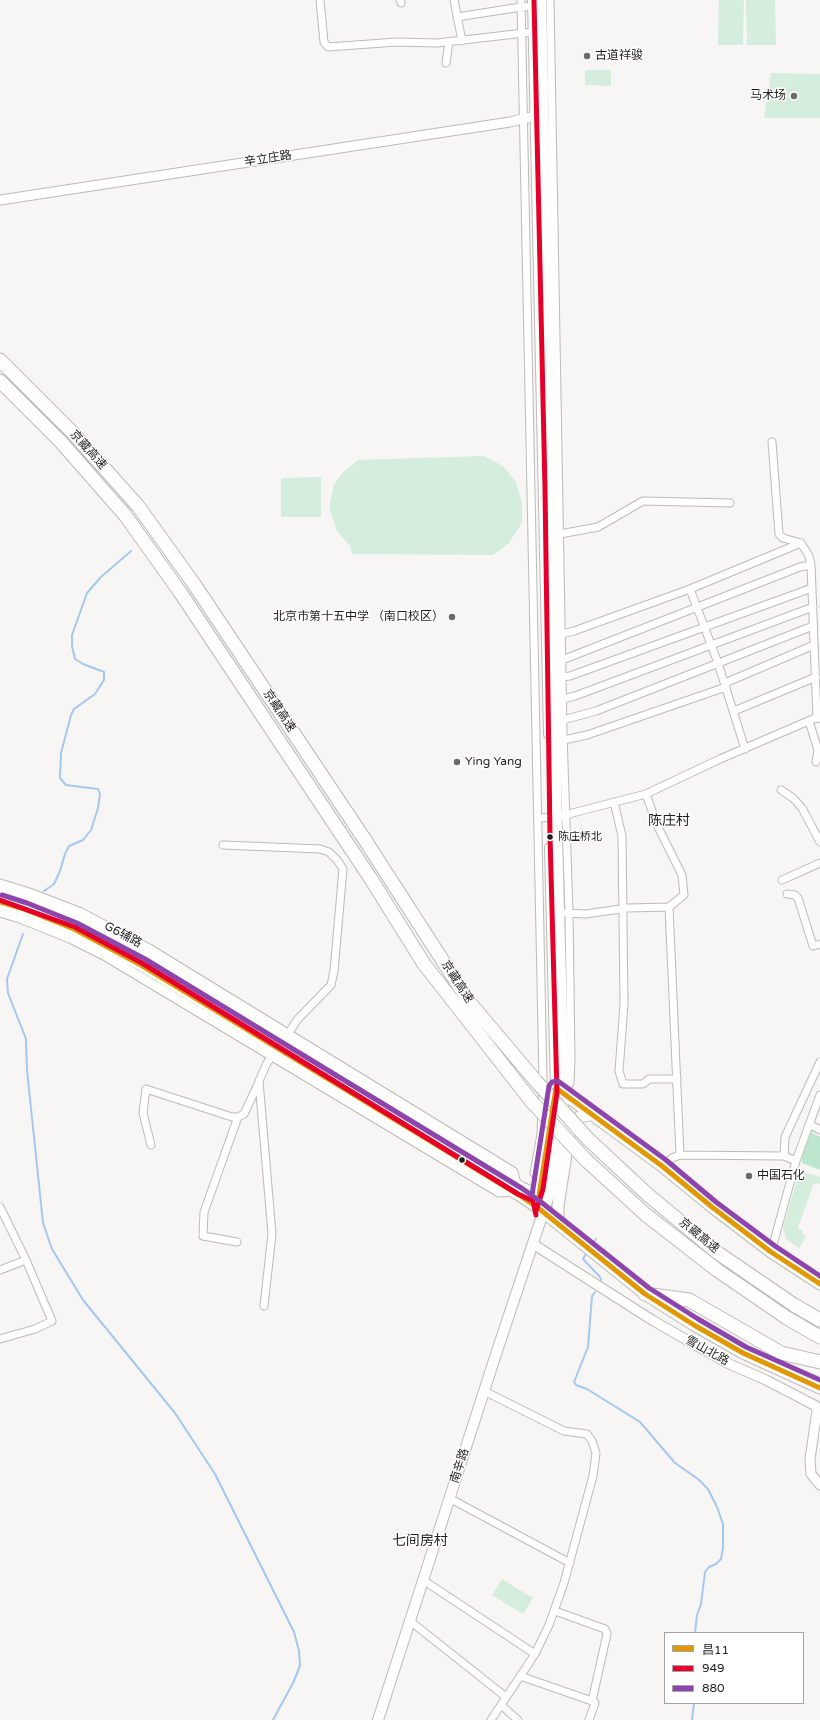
<!DOCTYPE html>
<html>
<head>
<meta charset="utf-8">
<style>
	body { margin:0 }
	#map { position:relative; width:820px; height:1720px; overflow:hidden; background:#f7f6f4; font-family:"Varela Round","Noto Sans SC",sans-serif }
	canvas { display:block }
	.legend { position:absolute; left:664px; top:1632px; width:140px; height:72px; box-sizing:border-box; background:#fff; border:1px solid #a5a5a5; margin:0; padding:5px 7px; list-style:none; font-size:12px; color:#1f1e1d }
	.legend li { display:flex; align-items:center; gap:8px; height:20px }
	.legend b { width:20px; border:1px solid #a5a5a5 }
</style>
</head>
<body>
<div id="map">
<canvas width="820" height="1720"></canvas>
<ul class="legend">
<li><b style="height:5px;background:#e19803"></b>昌11</li>
<li><b style="height:5px;background:#e4002b"></b>949</li>
<li><b style="height:5px;background:#8e44ad"></b>880</li>
</ul>
</div>
<script>
const ctx = document.querySelector('canvas').getContext('2d');
ctx.lineJoin = 'round';
function fillPath(path, color) {
  ctx.fillStyle = color;
  ctx.fill(path, 'evenodd');
}
function toPath(rows) {
  const path = new Path2D();
  for (const r of rows) {
    path.moveTo(r[0], r[1]);
    for (let i = 2; i < r.length; i += 2) path.lineTo(r[i], r[i + 1]);
  }
  return path;
}
function trace(path, color, width, dash) {
  ctx.strokeStyle = color;
  ctx.lineWidth = width;
  ctx.lineCap = dash ? 'butt' : 'round';
  ctx.setLineDash(dash || []);
  ctx.stroke(path);
}
function write(font, color, halo, rows, align = 'center') {
  ctx.font = font + ' "Varela Round","Noto Sans SC",sans-serif';
  ctx.lineWidth = 3;
  ctx.setLineDash([]);
  ctx.textBaseline = 'middle';
  ctx.strokeStyle = halo;
  ctx.fillStyle = color;
  for (const [text, x, y, turn = 0] of rows) {
    ctx.save();
    ctx.translate(x, y);
    ctx.rotate((+turn || 0) * Math.PI / 180);
    ctx.textAlign = isNaN(turn) ? turn : align;
    if (halo) ctx.strokeText(text, 0, 0);
    ctx.fillText(text, 0, 0);
    ctx.restore();
  }
}
fillPath(toPath([
	[719,0,744,0,743,45,718,45],
	[746,0,775,0,776,45,747,45],
	[585,70,611,70,611,86,585,85],
	[771,73,820,74,820,118,764,118],
	[484,456,503,466,516,482,522,503,522,523,509,543,493,555,352,554,350,546,337,531,329,507,334,485,342,473,358,460],
	[321,477,321,517,281,517,281,478],
	[803,1172,820,1177,820,1184,814,1183,798,1228,802,1230,803,1234,806,1237,799,1248,786,1239,783,1227,798,1176],
	[502,1579,533,1598,523,1614,492,1595]
]), '#d5eddd');
fillPath(toPath([
	[811,1132,820,1137,820,1170,802,1163,802,1158]
]), '#bde6ce');
trace(toPath([
	[44,891,54,884,60,871,65,854,69,846,83,840,91,830,98,808,100,794,98,789,66,785,60,778,61,753,71,715,74,709,95,694,104,680,104,672,83,664,75,659,72,646,72,635,87,593,101,577,131,551],
	[23,934,7,979,8,993,26,1039,27,1070,43,1223,52,1249,83,1300,175,1413,215,1474,294,1632,299,1651,300,1666,293,1683,273,1720],
	[593,1243,596,1239],
	[586,1254,583,1259,600,1277,601,1280],
	[595,1292,592,1296,588,1347,574,1382,576,1385,587,1389,640,1422,675,1463,698,1479,708,1489,717,1507,723,1524,723,1548,721,1559,716,1564,709,1567,705,1572,701,1604,697,1615,695,1633],
	[692,1720,694,1703]
]), '#a6c7ee', 2);
const minor = toPath([
	[320,0,324,42,328,47,397,42,437,43,533,32],
	[400,0,401,3],
	[454,0,462,41],
	[521,0,543,1080,541,1134,534,1173,542,1180],
	[550,0,563,733,569,913,571,1059,570,1083,564,1093],
	[457,17,521,7,538,6],
	[446,63,449,42],
	[772,442,779,534,783,538,801,543,809,556,811,565,817,718],
	[560,534,598,527,643,501,730,503],
	[690,589,718,663,745,749],
	[562,634,574,631,690,589,801,543],
	[562,660,800,567,811,565],
	[562,677,570,676,812,588],
	[725,683,814,645],
	[563,699,575,696,813,607],
	[734,711,816,677],
	[563,720,596,711,813,626],
	[809,721,818,750,816,762],
	[564,740,587,735,726,687],
	[781,790,793,798,802,808,820,842],
	[646,794,657,825,682,875,684,895,669,907,680,1155],
	[614,802,622,836,624,1004,619,1071,623,1084,643,1084,649,1079,677,1079],
	[538,818,557,817,646,794,720,759,813,719,820,718],
	[223,845,320,849,329,852,337,860,343,869,334,971,331,985,297,1020,286,1037],
	[782,880,820,863],
	[787,894,795,895,798,898,813,946,820,944],
	[565,913,586,914,627,908,669,907],
	[809,1124,820,1130],
	[151,1145,143,1113,146,1089,232,1117,238,1117,244,1114,259,1082],
	[784,1156,785,1137,820,1062],
	[662,1166,672,1158,680,1155,784,1156,796,1161],
	[0,1207,26,1260,0,1270],
	[237,1242,203,1236,204,1212,238,1117],
	[771,1252,796,1161,820,1095],
	[264,1306,272,1234,259,1081,267,1063,275,1052],
	[0,1339,35,1329,52,1321,26,1260],
	[484,1391,564,1431,587,1434,592,1441,596,1453,593,1476,564,1583,549,1625,535,1654,491,1720],
	[449,1498,570,1563],
	[423,1580,535,1654],
	[410,1621,506,1697],
	[520,1676,592,1701,607,1634,605,1629,555,1611],
	[501,1705,518,1720],
	[589,1720,595,1703,592,1701]
]);
const tertiary = toPath([
	[0,200,510,122,535,116],
	[0,884,29,893,81,913,149,949,513,1172,516,1184],
	[0,912,20,918,70,938,104,955,499,1192,512,1191],
	[533,1244,652,1320,727,1363,766,1380,816,1406,817,1411,810,1459,811,1474,820,1485]
]);
const secondary = toPath([
	[533,0,549,734],
	[541,0,552,488,557,836,564,1093],
	[550,848,556,1088],
	[378,1720,497,1351,543,1213]
]);
const primary = toPath([
	[0,893,26,901,78,921,145,957,522,1188,539,1196,543,1213],
	[0,902,24,909,74,929,141,965,519,1195,537,1207,645,1294,694,1325,743,1353,820,1388],
	[538,1203,556,1088,662,1166,712,1207,771,1252,820,1284],
	[543,1212,550,1191,563,1104],
	[562,1227,558,1218,558,1206,570,1129,579,1117,593,1114]
]);
const motorway = toPath([
	[0,360,72,432,138,506,194,584,365,840,470,1003,535,1080],
	[0,381,61,442,125,515,180,592,371,879,424,964,532,1102],
	[588,1139,647,1194,718,1253,794,1305,820,1320],
	[586,1160,645,1214,717,1270,787,1318,820,1337],
	[645,1294,689,1300,781,1353,820,1362]
]);
trace(minor, '#bcbbba', 9);
trace(tertiary, '#bcbbba', 11);
trace(secondary, '#bcbbba', 12);
trace(primary, '#bcbbba', 13);
trace(motorway, '#bcbbba', 15);
trace(minor, '#fefefd', 7);
trace(tertiary, '#fefefd', 9);
trace(secondary, '#fefefd', 10);
trace(primary, '#fefefd', 11);
trace(motorway, '#fefefd', 13);
const motorwayBridge = toPath([
	[535,1080,588,1139],
	[532,1102,586,1160]
]);
trace(motorwayBridge, '#bcbbba', 15, []);
trace(motorwayBridge, '#fefefd', 13);
trace(toPath([
	[0,902,24,909,74,929,141,965,519,1195,537,1207,645,1294,694,1325,743,1353,820,1388],
	[556,1088,662,1166,712,1207,771,1252,820,1284],
	[539,1196,556,1088]
]), '#e19803', 5);
trace(toPath([
	[534,0,545,488,550,836,557,1093,543,1189,536,1211],
	[0,900,75,927,142,963,518,1194,533,1201,536,1215]
]), '#e4002b', 5);
trace(toPath([
	[2,895,27,903,77,923,145,959,523,1189,541,1202,649,1288,698,1319,746,1347,820,1380],
	[532,1195,549,1086,552,1082,558,1081,666,1160,716,1202,775,1246,820,1276]
]), '#8e44ad', 5);
for (const [x, y, r, color] of [
	[587,56,4,"#6b6a68"],
	[794,96,4,"#6b6a68"],
	[452,617,4,"#6b6a68"],
	[457,762,4,"#6b6a68"],
	[550,837,3.5,"#1f1e1d"],
	[462,1160,3.5,"#1f1e1d"],
	[749,1176,4,"#6b6a68"]
]) {
  const dot = new Path2D();
  dot.arc(x, y, r, 0, 2 * Math.PI);
  ctx.fillStyle = color;
  ctx.fill(dot);
  trace(dot, '#fff', 1.5);
}
write('11px', '#1f1e1d', '#fff', [
	["陈庄桥北",558,837]
], 'left');
write('12px', '#1f1e1d', '#fff', [
	["古道祥骏",595,56],
	["马术场",786,96,"right"],
	["北京市第十五中学 （南口校区）",444,617,"right"],
	["Ying Yang",465,762],
	["中国石化",757,1176]
], 'left');
write('12px', '#1f1e1d', '#fff', [
	["辛立庄路",268,159,-9],
	["京藏高速",88,450,48],
	["京藏高速",279,711,56],
	["G6辅路",123,935,28],
	["京藏高速",457,982,57],
	["京藏高速",699,1236,39],
	["雪山北路",707,1351,29],
	["南辛路",460,1466,-72]
]);
write('14px', '#1f1e1d', '#fff', [
	["陈庄村",669,821],
	["七间房村",420,1541]
]);
</script>
</body>
</html>
